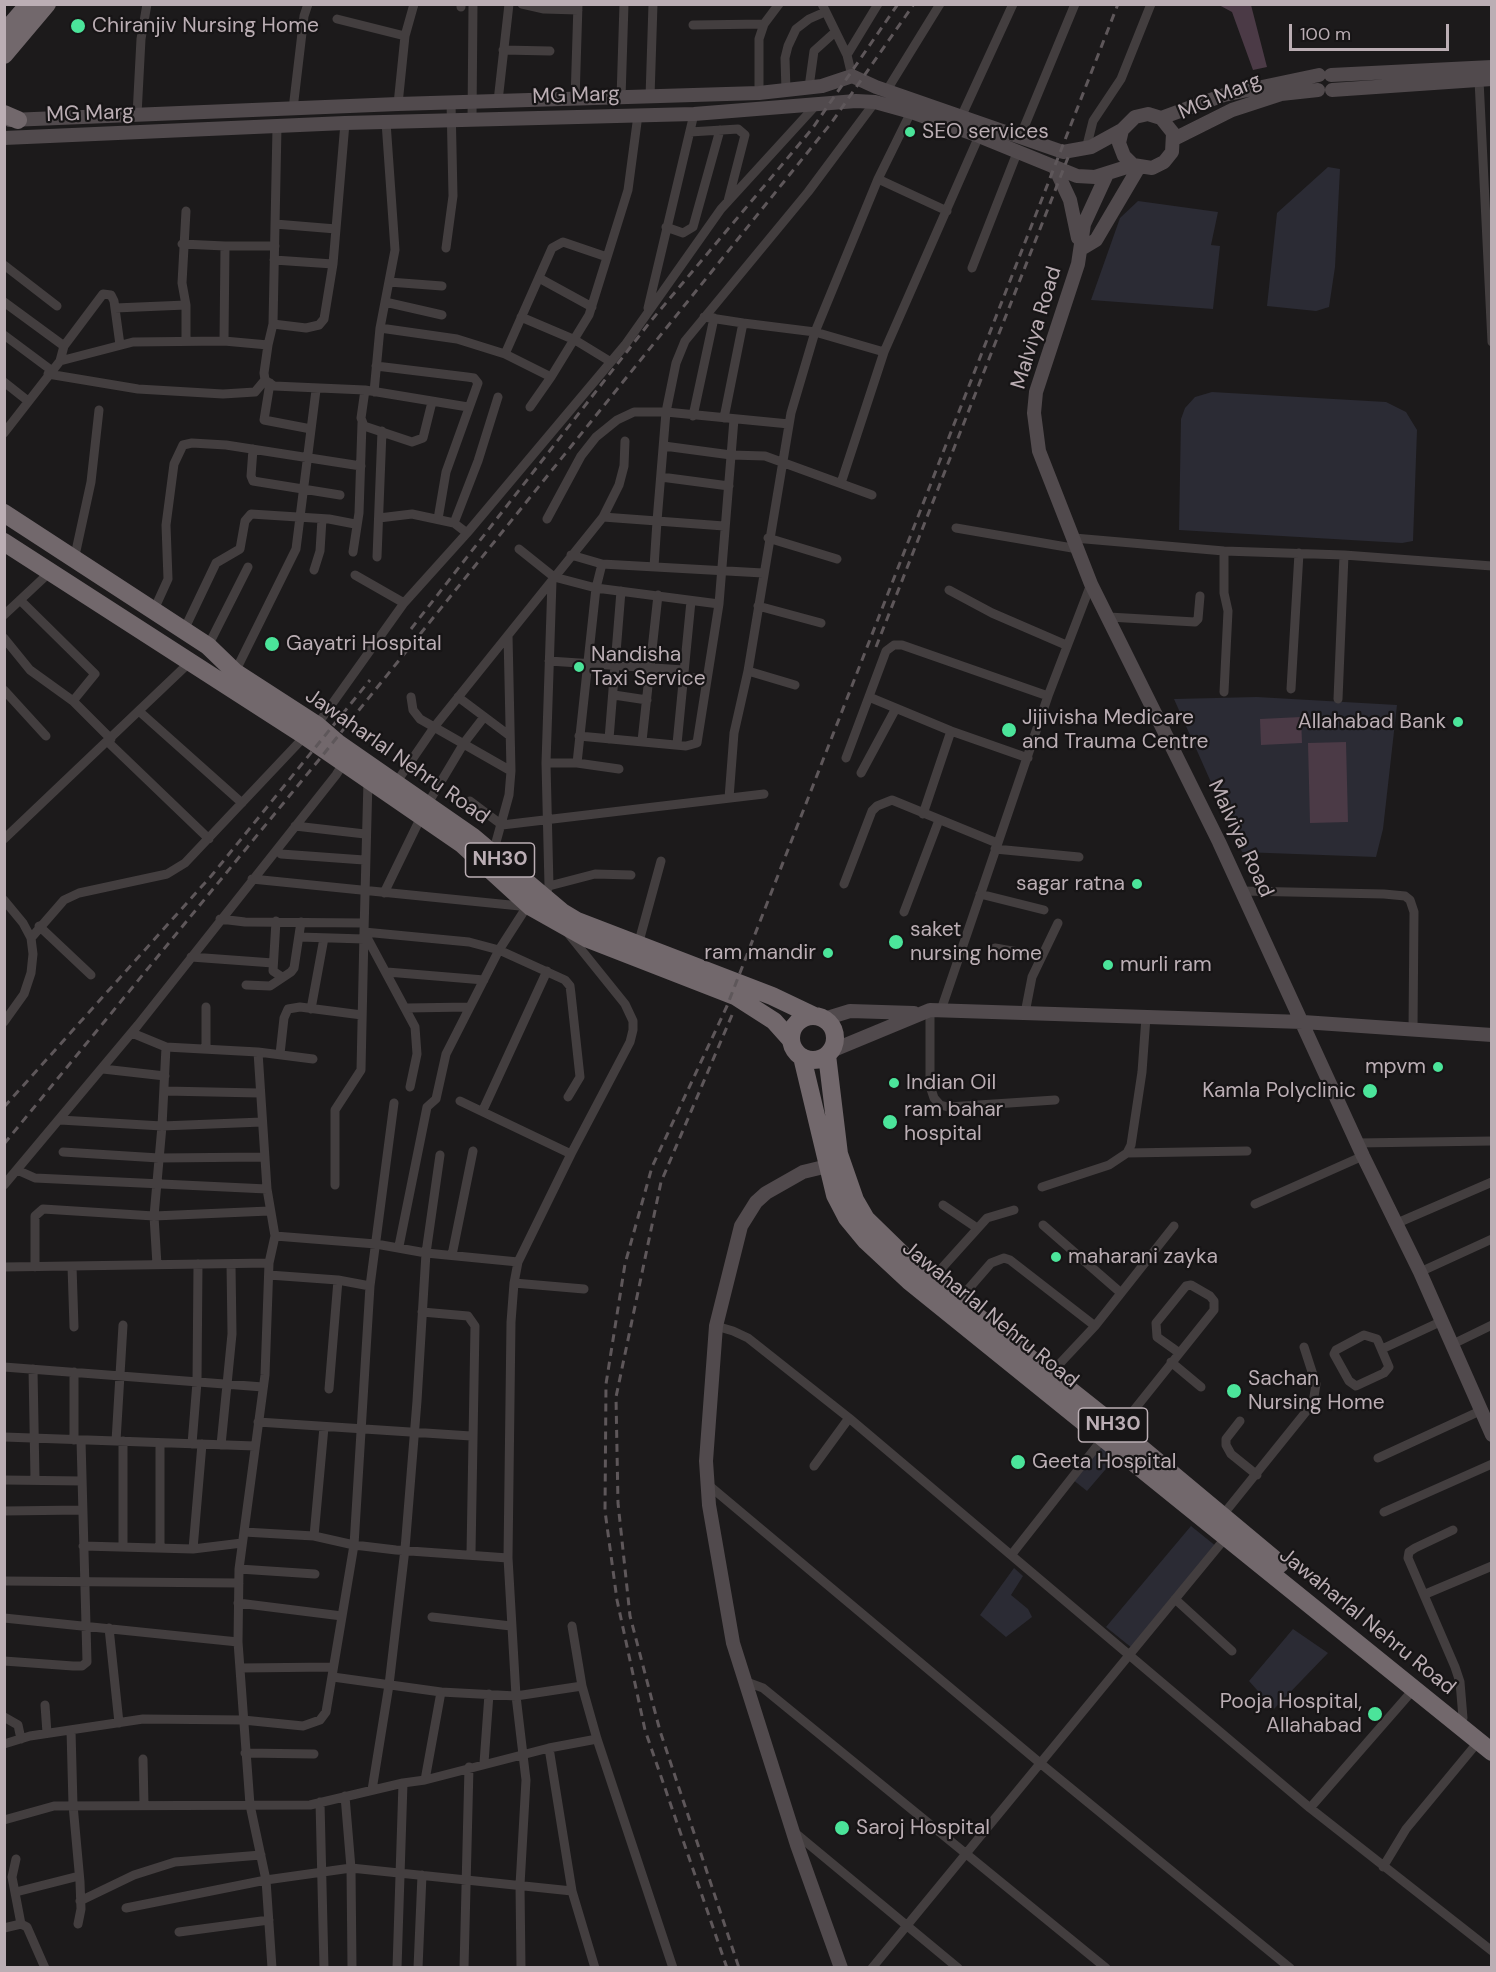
<!DOCTYPE html>
<html>
<head>
<meta charset="utf-8">
<style>
	body { margin:0 }
	#map { position:relative; width:1496px; height:1972px; overflow:hidden; background:#1c1a1b; font-family:"DM Sans",sans-serif }
	canvas { display:block }
	.frame { position:absolute; inset:0; border:6px solid #bbaeb4; pointer-events:none }
	.scale { position:absolute; left:1289px; top:24px; width:160px; height:27px; box-sizing:border-box; border:3px solid #bbaeb4; border-top:0; padding-left:8px; font-size:18px; line-height:21px; white-space:nowrap; color:#bbaeb4; -webkit-text-stroke:4px #171516; paint-order:stroke }
</style>
</head>
<body>
<div id="map">
<canvas width="1496" height="1972"></canvas>
<div class="frame"></div>
<div class="scale">100 m</div>
</div>
<script>
const ctx = document.querySelector('canvas').getContext('2d');
ctx.lineJoin = 'round';
function fillPath(path, color) {
  ctx.fillStyle = color;
  ctx.fill(path, 'evenodd');
}
function toPath(rows) {
  const path = new Path2D();
  for (const r of rows) {
    if (r.length === 3) {
      path.moveTo(r[0] + r[2], r[1]);
      path.arc(r[0], r[1], r[2], 0, 2 * Math.PI);
      continue;
    }
    path.moveTo(r[0], r[1]);
    for (let i = 2; i < r.length; i += 2) path.lineTo(r[i], r[i + 1]);
  }
  return path;
}
function trace(path, color, width, dash) {
  ctx.strokeStyle = color;
  ctx.lineWidth = width;
  ctx.lineCap = dash ? 'butt' : 'round';
  ctx.setLineDash(dash || []);
  ctx.stroke(path);
}
function write(font, color, halo, rows, align = 'center') {
  ctx.font = font + ' "DM Sans",sans-serif';
  ctx.lineWidth = 4.5;
  ctx.setLineDash([]);
  ctx.textBaseline = 'middle';
  ctx.strokeStyle = halo;
  ctx.fillStyle = color;
  for (const [text, x, y, turn = 0] of rows) {
    ctx.save();
    ctx.translate(x, y);
    ctx.rotate((+turn || 0) * Math.PI / 180);
    ctx.textAlign = isNaN(turn) ? turn : align;
    if (halo) ctx.strokeText(text, 0, 0);
    ctx.fillText(text, 0, 0);
    ctx.restore();
  }
}
fillPath(toPath([
	[1328,167,1340,169,1335,267,1329,307,1316,311,1267,306,1277,213],
	[1138,201,1218,212,1211,245,1220,246,1213,309,1091,300,1120,218],
	[1212,392,1386,402,1406,412,1417,430,1413,541,1402,543,1179,530,1181,419,1185,408,1195,397],
	[1257,697,1397,705,1383,829,1376,857,1242,852,1174,699],
	[1102,1443,1117,1456,1087,1491,1072,1479],
	[1191,1526,1217,1547,1132,1648,1106,1627],
	[1014,1568,1023,1576,1011,1595,1028,1609,1032,1617,1006,1637,980,1615],
	[1293,1629,1328,1653,1274,1709,1249,1681]
]), '#2b2b34');
fillPath(toPath([
	[1219,5,1251,5,1267,67,1253,70,1232,12],
	[1301,717,1302,743,1261,745,1260,719],
	[1346,742,1348,822,1310,823,1308,743]
]), '#4b3a46');
trace(toPath([
	[461,4,461,7],
	[522,4,544,9,578,10],
	[822,4,847,55,852,76],
	[337,19,405,36],
	[693,25,764,24],
	[503,50,550,51],
	[847,55,878,4],
	[1479,80,1492,342],
	[809,87,814,51,834,33],
	[887,90,940,4],
	[786,91,785,58,788,46,796,29,809,19,825,12],
	[759,93,759,39,764,24,779,4],
	[650,97,653,4],
	[621,98,624,4],
	[575,100,578,4],
	[498,101,509,4],
	[398,104,405,36,414,4],
	[293,109,304,16,308,4],
	[137,115,141,39,147,4],
	[962,115,1013,4],
	[472,120,473,4],
	[690,132,738,129,745,135,728,201],
	[1020,137,1075,4],
	[1086,149,1093,121,1121,79,1151,4],
	[878,179,947,211],
	[275,224,336,229],
	[666,227,683,233,693,227,720,130],
	[182,244,225,246],
	[446,248,453,196,451,102],
	[274,260,333,264],
	[4,265,57,306],
	[972,268,1017,153],
	[539,278,592,307],
	[389,282,442,286],
	[4,302,64,346],
	[385,302,442,315],
	[115,308,186,305],
	[648,308,694,114],
	[521,317,575,340,611,362],
	[704,317,743,323,724,418],
	[743,323,815,332,884,352],
	[273,324,306,328,319,325,324,319,333,264,345,123],
	[380,328,457,339,505,354,551,377,589,315,628,190,638,115],
	[4,335,51,370],
	[186,340,186,305,182,283,186,211],
	[224,341,225,246,275,246],
	[268,345,264,373,265,380,274,386,365,390,468,407],
	[505,354,552,248,563,242,607,257],
	[60,361,133,342,224,341,268,345,273,324,277,127],
	[376,366,467,377,474,378,478,383,446,472,438,519],
	[48,374,138,389,223,394,255,392,265,380],
	[4,382,28,401],
	[270,383,264,420,311,429],
	[365,390,361,418,364,426,412,442,423,438,432,402],
	[374,392,380,328,395,250,386,122],
	[530,407,551,377],
	[693,416,714,318],
	[4,433,60,361,64,346,103,294,111,295,114,301,120,345],
	[664,446,731,455,765,456,872,495],
	[253,449,251,476,253,481,340,495],
	[661,477,729,486],
	[841,483,884,352,979,136],
	[603,517,657,521,666,412,676,363,685,341,808,192,875,102],
	[379,518,412,514,454,523,467,533],
	[547,519,581,456,596,437,617,420,634,412,666,412,789,424],
	[454,523,478,461,498,397],
	[956,528,1078,549],
	[768,538,837,559],
	[1074,538,1224,551,1344,555,1492,566],
	[519,549,554,577,596,588,719,604],
	[353,552,359,513,362,423],
	[377,557,382,431],
	[74,560,91,482,99,410],
	[602,564,763,573],
	[654,567,657,521,724,526],
	[314,570,320,551,322,519],
	[355,575,404,603],
	[949,590,992,613,1066,645],
	[20,600,95,674,73,701],
	[758,606,821,623],
	[153,612,168,579,166,525,174,464,183,445,192,443,226,445,361,466],
	[4,615,50,572],
	[1109,617,1195,622,1198,619,1200,596],
	[184,630,216,563,240,549,245,521,251,514,329,519,355,524],
	[4,638,30,670,73,701,111,739],
	[208,646,248,567],
	[549,661,684,670],
	[748,671,795,685],
	[235,672,296,549,316,390],
	[683,677,706,679],
	[1291,689,1299,553],
	[4,690,46,736],
	[1224,692,1228,611,1224,593,1224,551],
	[614,695,647,700],
	[411,697,413,710,420,719,511,771],
	[458,697,510,736],
	[869,697,951,731,1028,758],
	[1338,699,1344,555],
	[140,712,242,803],
	[317,725,404,603,467,533,625,345,721,209,817,104],
	[579,736,686,746,697,743,719,604,734,419],
	[609,739,621,591],
	[642,741,658,595],
	[108,742,209,839],
	[677,744,691,601],
	[846,758,886,651,894,645,902,645,1048,696],
	[546,763,577,763,596,588,602,564,571,555],
	[577,763,619,769],
	[861,773,895,710],
	[368,780,364,932,415,1027,417,1054,410,1087],
	[396,783,435,726,603,517,619,485,624,466,625,441],
	[729,798,734,733,748,671,791,413,815,332,878,179,911,112],
	[470,801,502,825,764,794],
	[427,805,464,743,484,717],
	[923,814,951,731],
	[295,826,365,834],
	[4,839,190,662],
	[995,849,1079,857],
	[493,853,509,795,511,771,508,635],
	[281,854,364,860],
	[252,879,530,907],
	[844,884,872,811,877,806,892,800,997,843],
	[549,886,595,874,631,875],
	[1242,891,1384,894,1405,896,1410,900,1414,912,1413,1030],
	[384,893,421,817],
	[980,894,1044,910],
	[544,898,549,886,546,763,552,581],
	[4,900,23,923,31,938,33,954,31,973,24,994,4,1022],
	[904,912,939,820],
	[220,919,245,922,364,923],
	[276,921,273,971,282,977],
	[39,926,91,975],
	[299,937,364,939],
	[31,938,64,900,79,893,167,874,185,863,305,736],
	[638,945,661,861],
	[995,948,1041,956],
	[191,957,273,963],
	[387,972,484,980],
	[246,985,270,986,291,972,294,968,301,922],
	[407,1008,469,1007],
	[311,1009,324,938],
	[930,1010,930,1086,934,1098,940,1105,948,1107,1055,1100],
	[941,1010,1048,696,1091,584],
	[1025,1013,1032,977,1058,923],
	[132,1033,166,1047,258,1052,267,1189,275,1236,269,1263,265,1375,239,1569,238,1642,250,1805,266,1880,272,1968],
	[206,1049,206,1007],
	[258,1052,313,1059],
	[280,1054,284,1018,288,1009,300,1007,362,1015],
	[103,1069,165,1076],
	[165,1091,259,1093],
	[460,1101,571,1154],
	[483,1110,547,971],
	[60,1120,162,1126,262,1122],
	[1357,1143,1492,1141],
	[63,1152,159,1158,265,1157],
	[1127,1153,1131,1145,1142,1072,1146,1017],
	[17,1170,35,1178,267,1189],
	[4,1185,138,1025,336,775,345,761],
	[335,1185,335,1110,361,1070,364,932,469,942,499,950,565,980,570,986,571,994,580,1077,568,1097],
	[1042,1187,1109,1165,1127,1153,1247,1151],
	[1255,1204,1363,1156],
	[943,1205,977,1228],
	[1395,1224,1492,1182],
	[1043,1225,1121,1293],
	[275,1236,376,1244,426,1253,518,1262],
	[399,1246,427,1107,436,1099,446,1054,499,950,526,908],
	[452,1255,473,1151],
	[157,1265,154,1216,162,1126,166,1047],
	[72,1266,74,1327],
	[4,1267,269,1263],
	[35,1267,35,1216,43,1209,154,1216,269,1211],
	[1420,1272,1492,1239],
	[269,1275,338,1280,370,1286],
	[932,1279,987,1218,1014,1210],
	[514,1283,584,1289],
	[958,1301,991,1263,1004,1258,1010,1260,1095,1326],
	[422,1312,468,1316,475,1326,471,1553],
	[716,1326,733,1331,748,1338,849,1418,1310,1808,1492,1951],
	[1364,1335,1377,1339,1389,1367,1384,1373,1356,1386,1349,1381,1334,1354,1336,1350,1364,1335],
	[1451,1345,1492,1325],
	[1382,1349,1440,1322],
	[1171,1362,1201,1387],
	[4,1367,263,1387],
	[33,1369,35,1479],
	[74,1372,74,1440],
	[1050,1374,1095,1326,1174,1226],
	[329,1389,338,1280],
	[1240,1421,1226,1439,1226,1445,1231,1454,1257,1475],
	[258,1422,471,1436],
	[1118,1430,1214,1310,1214,1301,1210,1296,1191,1285,1186,1286,1156,1323,1157,1337,1178,1352],
	[4,1437,255,1446],
	[116,1441,123,1325],
	[160,1443,160,1548],
	[192,1444,197,1382,198,1264],
	[202,1444,193,1549,242,1543],
	[221,1445,232,1334,231,1264],
	[1378,1458,1480,1411],
	[814,1466,849,1418],
	[4,1480,82,1481],
	[706,1483,1040,1763,1290,1968],
	[4,1511,82,1510],
	[1384,1512,1492,1464],
	[1222,1516,1313,1403,1316,1384,1304,1347],
	[1453,1530,1415,1548,1409,1552,1408,1558,1455,1667,1460,1682,1463,1718],
	[244,1532,314,1536,354,1545,396,1550,508,1558],
	[314,1536,324,1427],
	[83,1546,193,1549],
	[123,1547,123,1441],
	[1012,1554,1104,1437],
	[239,1569,315,1574],
	[4,1581,239,1583],
	[1428,1593,1492,1566],
	[1175,1599,1232,1651],
	[238,1603,342,1616],
	[432,1617,511,1626],
	[4,1618,238,1642],
	[572,1626,582,1686,597,1739,673,1968],
	[109,1628,119,1723],
	[4,1661,73,1666,82,1666,87,1662,81,1440],
	[240,1668,333,1667],
	[333,1677,441,1692],
	[744,1681,763,1688,1106,1968],
	[45,1705,47,1733],
	[4,1717,18,1725,21,1739],
	[71,1730,73,1805,80,1882,81,1909,78,1924],
	[4,1744,30,1736,143,1719,243,1720,303,1726,320,1720,326,1712,354,1545,370,1286,394,1103],
	[549,1748,572,1891,595,1968],
	[245,1753,314,1754],
	[143,1759,144,1805],
	[484,1763,489,1694],
	[425,1780,441,1692,516,1696,582,1686],
	[372,1790,389,1685,405,1549,417,1401,426,1253,440,1155],
	[345,1796,351,1868,352,1968],
	[320,1802,324,1968],
	[1310,1808,1413,1690],
	[4,1820,54,1806,310,1805,403,1783,425,1780,549,1748,597,1739],
	[794,1832,958,1968],
	[16,1859,12,1877,21,1924],
	[1383,1867,1406,1829,1478,1742],
	[16,1892,79,1876],
	[80,1901,134,1875,175,1862,261,1855],
	[126,1908,266,1880,351,1868,572,1891],
	[4,1928,21,1924,27,1927,45,1968],
	[179,1932,269,1920],
	[397,1968,403,1783],
	[418,1968,422,1875],
	[464,1968,469,1767],
	[521,1968,520,1885,526,1780,516,1696,508,1558,511,1322,514,1283,518,1262,571,1154,630,1042,633,1030,633,1021,625,1004,567,932],
	[872,1968,1227,1536]
]), '#433e3f', 9);
trace(toPath([
	[1331,75,1492,67],
	[1332,90,1492,79],
	[1161,118,1173,133,1172,152,1164,162,1152,168,1133,165,1124,156,1119,143,1122,130,1135,117,1148,114,1161,118,1224,95,1319,75],
	[10,120,398,104,759,93,822,86,852,76,876,87,1063,152,1091,147,1122,130],
	[4,138,345,123,694,114,856,101,875,102,911,112,979,136,1077,176,1095,177,1133,165],
	[1174,139,1232,110,1281,94,1318,90],
	[1056,170,1070,200,1078,238],
	[1107,174,1084,224,1078,264,1036,392,1034,413,1039,451,1091,584,1219,842,1363,1156,1420,1272,1492,1435],
	[1081,249,1096,240,1139,167],
	[824,1019,850,1011,914,1013],
	[831,1051,930,1010,1303,1022,1492,1035],
	[836,1164,803,1172,766,1193,756,1202,741,1226,716,1326,706,1461,709,1505,733,1643,797,1845,841,1968]
]), '#514a4d', 14);
trace(toPath([
	[4,33,29,4],
	[4,55,47,4],
	[4,114,18,120],
	[4,513,208,646,235,672,317,725,339,744,473,837,562,912,577,921,772,996,814,1016],
	[4,542,305,736,462,844,531,907,586,938,735,996,774,1021,791,1040],
	[813,1038,22],
	[827,1055,839,1154,855,1200,866,1219,904,1256,958,1301,1099,1413,1280,1564],
	[802,1057,835,1195,847,1218,866,1241,909,1281,1492,1752]
]), '#72686c', 18);
trace(toPath([
	[411,629,650,322,812,129,898,4],
	[876,647,1069,155],
	[732,1015,661,1182,616,1397,618,1503,630,1616,660,1731,739,1968],
	[4,1107,212,875,370,680],
	[4,1144,318,761,832,122,914,4],
	[727,1968,645,1730,617,1600,605,1511,606,1384,625,1264,652,1167,727,1006,1118,4]
]), '#5e575a', 3, [8, 6]);
for (const [x, y, r, color] of [
	[78,26,8,"#4be49a"],
	[910,132,6,"#4be49a"],
	[272,644,8,"#4be49a"],
	[579,667,6,"#4be49a"],
	[1458,722,6,"#4be49a"],
	[1009,730,8,"#4be49a"],
	[1137,884,6,"#4be49a"],
	[896,942,8,"#4be49a"],
	[828,953,6,"#4be49a"],
	[1108,965,6,"#4be49a"],
	[1438,1067,6,"#4be49a"],
	[894,1083,6,"#4be49a"],
	[1370,1091,8,"#4be49a"],
	[890,1122,8,"#4be49a"],
	[1056,1257,6,"#4be49a"],
	[1234,1391,8,"#4be49a"],
	[1018,1462,8,"#4be49a"],
	[1375,1714,8,"#4be49a"],
	[842,1828,8,"#4be49a"]
]) {
  const dot = new Path2D();
  dot.arc(x, y, r, 0, 2 * Math.PI);
  ctx.fillStyle = color;
  ctx.fill(dot);
  trace(dot, '#171516', 2);
}
for (const [x, y, w] of [
	[500,860,69],
	[1113,1425,69]
]) {
  const box = new Path2D();
  box.roundRect(x - w / 2, y - 17, w, 34, 4.5);
  ctx.fillStyle = '#171516';
  ctx.fill(box);
  trace(box, '#bbaeb4', 1.5);
}
write('bold 20px', '#bbaeb4', null, [
	["NH30",500,860],
	["NH30",1113,1425]
]);
write('21px', '#bbaeb4', '#171516', [
	["Chiranjiv Nursing Home",92,26],
	["SEO services",922,132],
	["Gayatri Hospital",286,644],
	["Nandisha",591,655],
	["Taxi Service",591,679],
	["Jijivisha Medicare",1022,718],
	["and Trauma Centre",1022,742],
	["Allahabad Bank",1446,722,"right"],
	["sagar ratna",1125,884,"right"],
	["saket",910,930],
	["nursing home",910,954],
	["ram mandir",816,953,"right"],
	["murli ram",1120,965],
	["mpvm",1426,1067,"right"],
	["Indian Oil",906,1083],
	["Kamla Polyclinic",1356,1091,"right"],
	["ram bahar",904,1110],
	["hospital",904,1134],
	["maharani zayka",1068,1257],
	["Sachan",1248,1379],
	["Nursing Home",1248,1403],
	["Geeta Hospital",1032,1462],
	["Pooja Hospital,",1362,1702,"right"],
	["Allahabad",1362,1726,"right"],
	["Saroj Hospital",856,1828]
], 'left');
write('21px', '#bbaeb4', '#171516', [
	["MG Marg",576,96,-2],
	["MG Marg",1220,97,-23],
	["MG Marg",90,114,-2],
	["Malviya Road",1037,328,-73],
	["Jawaharlal Nehru Road",397,757,35],
	["Malviya Road",1240,839,65],
	["Jawaharlal Nehru Road",990,1315,39],
	["Jawaharlal Nehru Road",1367,1622,39]
]);
</script>
</body>
</html>
